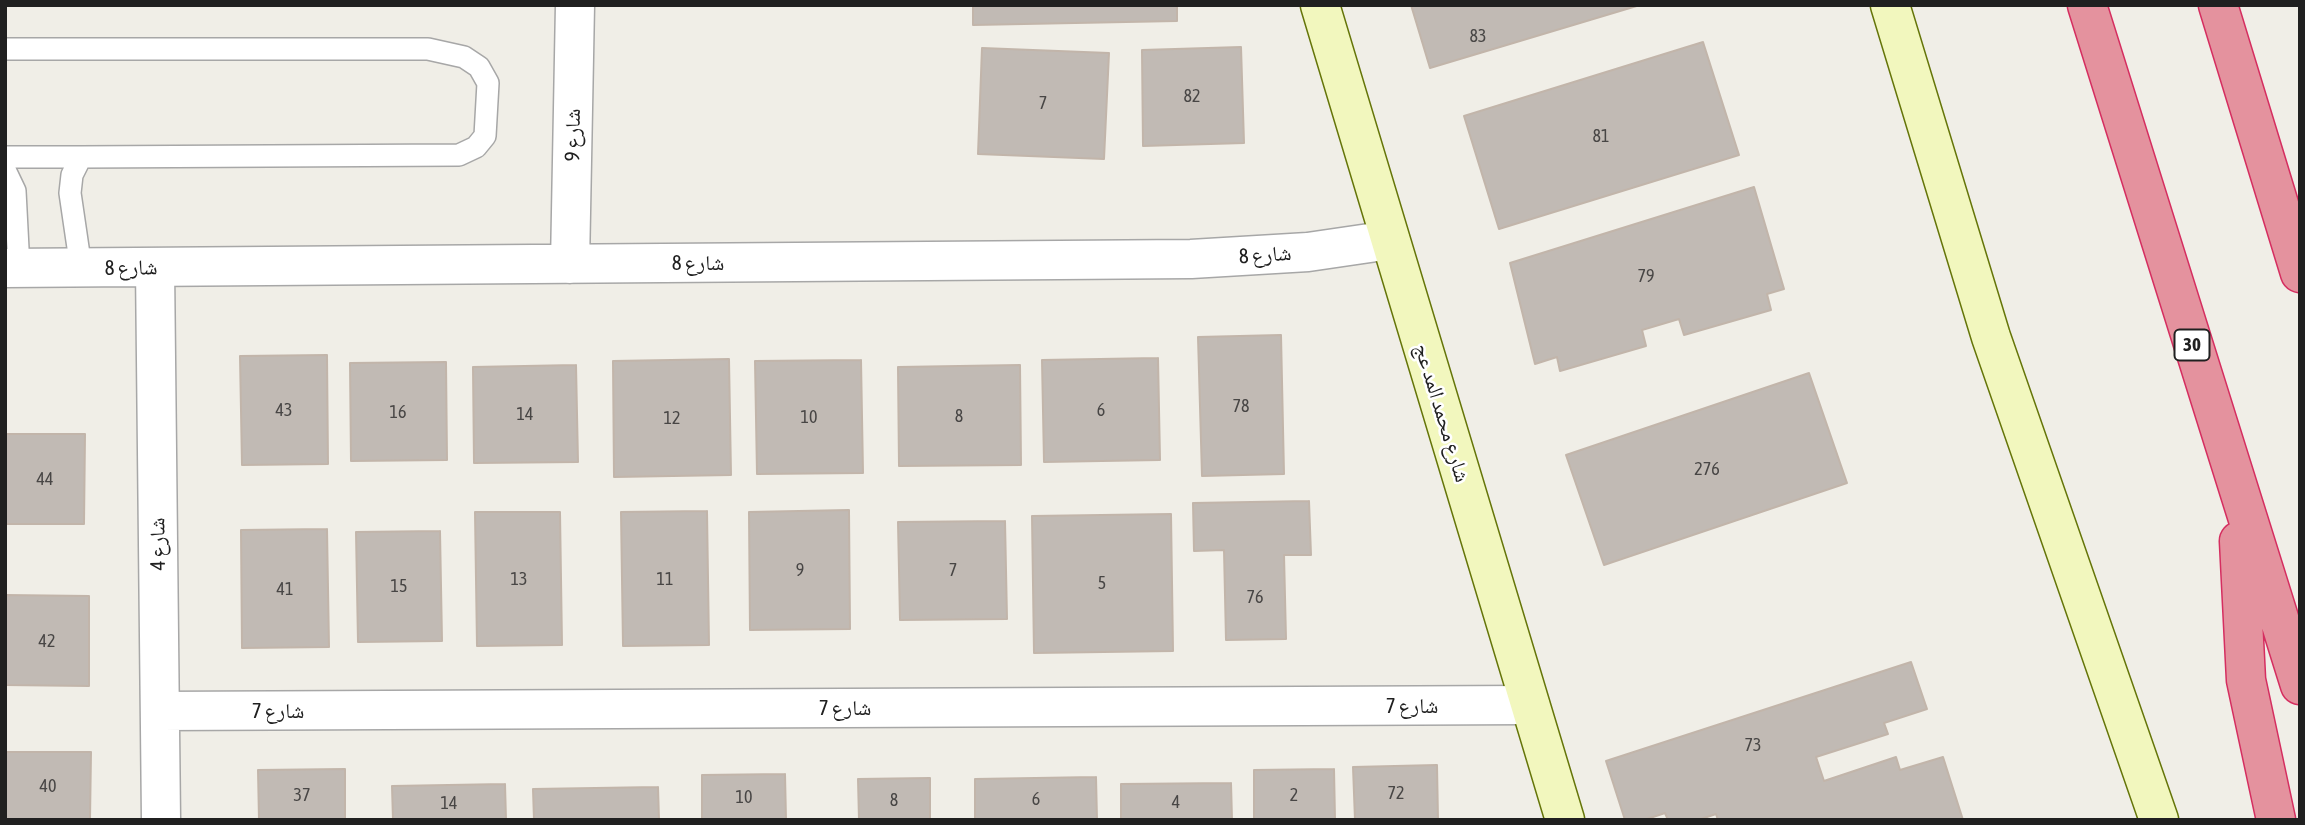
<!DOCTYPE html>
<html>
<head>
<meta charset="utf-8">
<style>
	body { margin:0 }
	#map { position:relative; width:2305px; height:825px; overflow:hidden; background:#f0eee7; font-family:"Asap Condensed",sans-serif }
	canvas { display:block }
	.frame { position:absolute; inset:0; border:7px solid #202020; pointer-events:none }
</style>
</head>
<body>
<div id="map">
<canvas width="2305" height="825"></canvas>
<div class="frame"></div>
</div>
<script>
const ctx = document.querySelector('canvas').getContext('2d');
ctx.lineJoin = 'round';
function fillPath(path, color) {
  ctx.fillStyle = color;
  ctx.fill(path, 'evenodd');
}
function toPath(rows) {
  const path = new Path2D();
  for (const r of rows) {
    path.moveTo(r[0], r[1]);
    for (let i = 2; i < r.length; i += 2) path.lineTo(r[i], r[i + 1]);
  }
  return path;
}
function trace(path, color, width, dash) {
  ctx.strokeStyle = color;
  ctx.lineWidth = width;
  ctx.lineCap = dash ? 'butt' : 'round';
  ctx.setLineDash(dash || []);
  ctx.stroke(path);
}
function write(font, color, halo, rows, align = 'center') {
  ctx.font = font + ' "Asap Condensed","Noto Naskh Arabic",sans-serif';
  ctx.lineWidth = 5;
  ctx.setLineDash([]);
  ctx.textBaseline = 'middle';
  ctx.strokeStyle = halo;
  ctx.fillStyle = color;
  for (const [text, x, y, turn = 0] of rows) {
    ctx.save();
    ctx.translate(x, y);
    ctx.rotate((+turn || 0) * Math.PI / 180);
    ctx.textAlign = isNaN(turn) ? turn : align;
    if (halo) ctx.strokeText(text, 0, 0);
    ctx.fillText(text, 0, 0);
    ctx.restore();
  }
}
const building = toPath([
	[973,5,1177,5,1177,21,973,25,973,5],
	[1411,5,1640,5,1430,68,1411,5],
	[1703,42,1739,155,1499,229,1464,116,1703,42],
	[1241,47,1244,143,1143,146,1142,50,1241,47],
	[982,48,1109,53,1104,159,978,154,982,48],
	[1754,187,1784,289,1767,294,1771,310,1684,335,1679,319,1642,330,1646,346,1560,371,1557,357,1535,364,1510,263,1754,187],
	[1281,335,1284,474,1202,476,1198,337,1281,335],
	[327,355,328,464,242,465,240,356,327,355],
	[1158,358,1160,460,1044,462,1042,360,1158,358],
	[729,359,731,475,614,477,613,361,729,359],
	[861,360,863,473,757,474,755,361,861,360],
	[446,362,447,460,351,461,350,363,446,362],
	[576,365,578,462,474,463,473,367,576,365],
	[1020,365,1021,465,899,466,898,367,1020,365],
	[1809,373,1847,483,1604,565,1566,455,1809,373],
	[5,434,85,434,84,524,5,524,5,434],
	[1309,501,1311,555,1284,555,1286,639,1226,640,1224,550,1194,551,1193,503,1309,501],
	[849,510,850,629,750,630,749,512,849,510],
	[707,511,709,645,623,646,621,512,707,511],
	[475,512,560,512,562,645,477,646,475,512],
	[1171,514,1173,651,1034,653,1032,516,1171,514],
	[1005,521,1007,619,900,620,898,522,1005,521],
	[327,529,329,647,242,648,241,530,327,529],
	[440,531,442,641,358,642,356,532,440,531],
	[5,595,89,596,89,686,5,685,5,595],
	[1911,662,1927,709,1884,723,1888,734,1816,757,1824,781,1896,757,1900,770,1943,757,1963,820,1718,820,1716,814,1698,820,1668,820,1665,813,1644,820,1625,820,1606,761,1911,662],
	[5,752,91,752,90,820,5,820,5,752],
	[1437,765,1438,820,1355,820,1353,767,1437,765],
	[345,769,345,820,259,820,258,770,345,769],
	[1334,769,1335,820,1254,820,1254,770,1334,769],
	[785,774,786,820,702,820,702,775,785,774],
	[1096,777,1097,820,975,820,975,779,1096,777],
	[930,778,930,820,859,820,858,779,930,778],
	[1231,783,1232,820,1121,820,1121,784,1231,783],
	[505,784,506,820,393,820,392,786,505,784],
	[658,787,659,820,534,820,533,789,658,787]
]);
fillPath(building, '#c1bab4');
trace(building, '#c2b5aa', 2);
const lane = toPath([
	[5,49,428,49,464,57,479,67,488,83,485,136,476,147,459,155,81,157,72,175,70,193,81,268],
	[5,157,81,157],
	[5,170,15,191,19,268]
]);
const street = toPath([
	[570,264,575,5],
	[155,267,161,820],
	[5,268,1191,259,1308,252,1390,240],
	[160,711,1530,705]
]);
const secondary = toPath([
	[1320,5,1565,820],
	[1890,5,1991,337,2159,820]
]);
const highway = toPath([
	[2087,5,2300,685],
	[2218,5,2300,273],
	[2239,541,2246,680,2276,820]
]);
trace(lane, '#a7a7a7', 24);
trace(street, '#a7a7a7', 41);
trace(secondary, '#657509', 41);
trace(highway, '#d52e60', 41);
trace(lane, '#fff', 21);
trace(street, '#fff', 38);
trace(secondary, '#f2f7be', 38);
trace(highway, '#e4929e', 38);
write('18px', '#484645', null, [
	["83",1478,36],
	["82",1192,96],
	["7",1043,103],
	["81",1601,136],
	["79",1646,276],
	["78",1241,406],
	["43",284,410],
	["6",1101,410],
	["16",398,412],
	["14",525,414],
	["8",959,416],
	["10",809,417],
	["12",672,418],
	["276",1707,469],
	["44",45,479],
	["9",800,570],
	["7",953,570],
	["13",519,579],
	["11",665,579],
	["5",1102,583],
	["15",399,586],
	["41",285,589],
	["76",1255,597],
	["42",47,641],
	["73",1753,745],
	["40",48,786],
	["72",1396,793],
	["37",302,795],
	["2",1294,795],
	["10",744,797],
	["6",1036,799],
	["8",894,800],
	["4",1176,802],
	["14",449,803]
]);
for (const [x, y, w] of [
	[2192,345,35]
]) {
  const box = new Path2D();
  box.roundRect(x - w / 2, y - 15.5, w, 31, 5);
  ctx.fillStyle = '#fff';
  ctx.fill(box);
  trace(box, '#202020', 2);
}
write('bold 19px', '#202020', null, [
	["30",2192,345]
]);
write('21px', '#202020', '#fff', [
	["شارع 9",573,135,-89],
	["شارع 8",1265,255,-4],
	["شارع 8",698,263],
	["شارع 8",131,268,-1],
	["شارع محمد المد عج",1442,413,73],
	["شارع 4",158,544,-91],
	["شارع 7",1412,706],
	["شارع 7",845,708],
	["شارع 7",278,711]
]);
</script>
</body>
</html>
